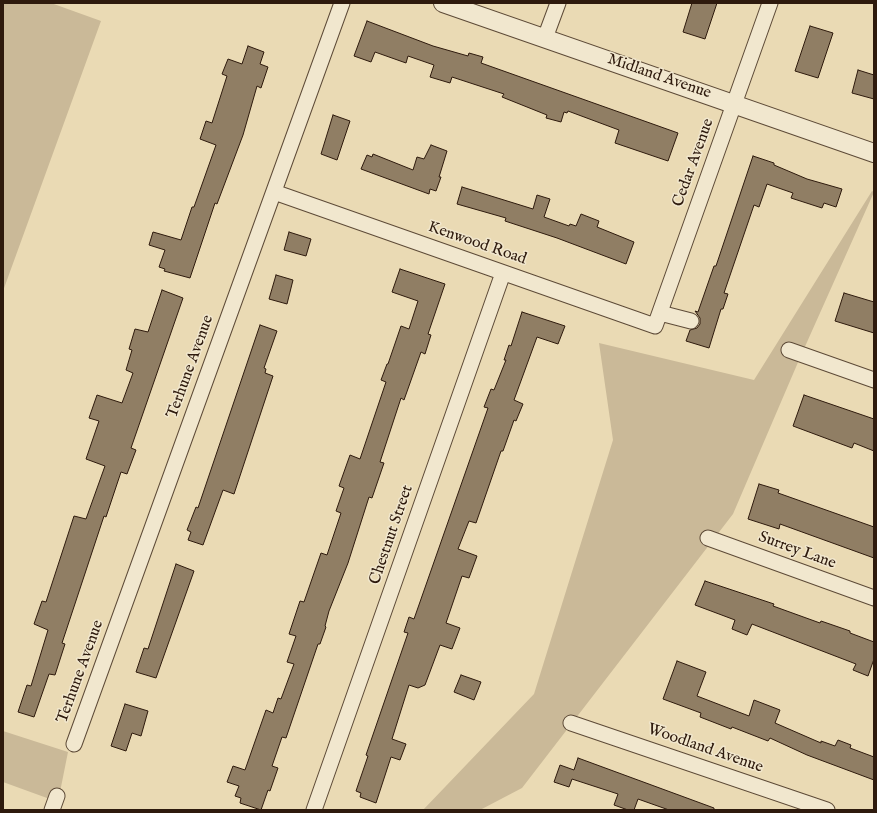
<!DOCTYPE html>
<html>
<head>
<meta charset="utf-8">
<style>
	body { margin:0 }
	#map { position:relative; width:877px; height:813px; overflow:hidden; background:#eadab4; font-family:"IM FELL English",serif }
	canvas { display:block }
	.frame { position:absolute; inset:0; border:4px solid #2e1a0d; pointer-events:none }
</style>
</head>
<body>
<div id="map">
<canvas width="877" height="813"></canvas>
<div class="frame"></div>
</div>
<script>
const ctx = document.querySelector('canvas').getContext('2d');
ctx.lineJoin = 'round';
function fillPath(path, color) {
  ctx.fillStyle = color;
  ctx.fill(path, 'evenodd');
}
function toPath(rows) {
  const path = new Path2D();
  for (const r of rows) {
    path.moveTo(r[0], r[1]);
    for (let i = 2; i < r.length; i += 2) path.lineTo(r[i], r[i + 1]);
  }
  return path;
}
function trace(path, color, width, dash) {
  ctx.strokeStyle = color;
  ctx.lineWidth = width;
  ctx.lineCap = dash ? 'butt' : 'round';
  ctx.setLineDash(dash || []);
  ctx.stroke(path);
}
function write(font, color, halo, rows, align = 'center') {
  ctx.font = font + ' "IM FELL English",serif';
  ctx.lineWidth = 3;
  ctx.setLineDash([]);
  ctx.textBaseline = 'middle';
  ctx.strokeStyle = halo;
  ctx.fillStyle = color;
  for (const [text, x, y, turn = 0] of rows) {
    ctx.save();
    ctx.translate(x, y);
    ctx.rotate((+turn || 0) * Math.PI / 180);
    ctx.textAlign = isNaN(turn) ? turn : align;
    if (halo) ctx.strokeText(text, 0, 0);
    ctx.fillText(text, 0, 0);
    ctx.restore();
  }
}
fillPath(toPath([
	[3,3,51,3,101,21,3,291],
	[872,191,874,192,799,360,733,514,522,788,480,810,423,810,534,694,613,440,599,343,754,380],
	[3,731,68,752,58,802,3,782]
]), '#cab998');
const building = toPath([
	[692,3,717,3,705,39,683,32,692,3],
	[367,21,433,46,468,56,469,53,483,57,481,63,678,133,668,161,615,143,619,130,568,111,567,113,564,112,561,122,546,118,547,115,502,97,504,94,452,77,450,83,430,77,434,65,408,56,406,63,375,52,371,62,354,56,367,21],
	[810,26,833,33,818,78,795,71,810,26],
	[248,46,264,52,260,64,268,67,261,88,257,86,243,135,217,204,215,203,190,278,164,271,165,269,159,267,165,250,149,245,153,232,181,240,192,207,194,207,216,145,200,139,206,121,212,123,227,76,222,74,228,59,242,64,248,46],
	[858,70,874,75,874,99,852,93,858,70],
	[333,115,350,121,337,160,321,154,333,115],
	[431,145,447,151,439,177,441,177,436,191,430,189,429,194,361,169,367,155,372,157,373,154,413,170,417,157,424,159,431,145],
	[753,156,774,163,774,165,807,179,842,189,836,207,824,203,822,208,791,198,793,193,767,184,759,207,754,205,724,293,728,294,723,309,721,309,709,348,686,341,690,330,697,328,700,324,700,318,695,311,698,312,714,266,716,266,753,156],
	[462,187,533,209,537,195,550,199,544,217,569,226,570,224,576,226,581,214,599,221,597,227,634,242,626,264,557,238,505,221,506,218,457,204,462,187],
	[289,232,311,239,306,256,284,250,289,232],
	[400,269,445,284,428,334,431,335,425,354,421,352,404,400,401,398,380,462,384,463,372,498,369,497,348,563,329,611,325,626,326,627,320,644,318,644,286,738,282,737,272,766,278,768,270,791,268,790,261,810,240,803,241,798,235,796,239,786,227,782,233,766,245,770,266,710,273,713,278,698,281,699,294,664,287,662,296,636,289,634,300,601,304,602,321,553,327,555,341,513,336,511,344,488,339,486,350,455,360,459,386,382,381,380,387,364,388,364,401,326,409,329,418,301,392,292,400,269],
	[276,275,293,280,287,304,269,299,276,275],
	[162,290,183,298,131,448,136,450,127,474,121,472,106,517,104,516,62,643,65,644,55,675,49,674,34,717,18,712,27,685,31,686,48,630,34,624,42,601,46,602,74,516,86,519,105,466,86,459,99,421,89,418,97,395,122,403,133,373,126,370,132,350,129,349,135,329,148,332,162,290],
	[844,293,874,302,874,333,835,321,844,293],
	[522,312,565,326,558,344,537,337,514,400,523,404,516,421,514,420,503,451,501,451,476,523,469,521,458,549,477,556,469,578,462,576,446,623,460,628,452,649,440,645,425,685,418,688,409,685,392,739,406,744,400,760,391,757,376,803,360,797,361,793,356,791,368,756,366,755,408,633,404,632,409,617,414,619,488,408,484,407,491,389,494,390,506,360,504,360,509,345,511,346,522,312],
	[260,325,277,331,264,368,266,369,265,373,273,376,234,494,223,490,203,545,188,540,191,532,187,530,196,507,198,508,260,325],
	[804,395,874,419,874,451,854,443,852,448,793,426,804,395],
	[759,484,779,490,778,493,874,527,874,558,780,524,779,529,748,519,759,484],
	[176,564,194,571,156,678,136,672,144,648,148,649,176,564],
	[705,581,774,604,773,606,820,623,821,621,850,631,850,633,874,642,874,659,868,676,853,670,856,664,752,624,747,635,732,629,735,620,695,605,705,581],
	[677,661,706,672,697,696,749,716,754,700,780,710,775,723,821,743,821,741,835,746,838,740,851,745,850,748,874,757,874,780,807,755,770,738,768,741,732,727,731,729,700,717,701,713,663,699,677,661],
	[461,675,481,682,474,700,454,692,461,675],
	[125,704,148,711,141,736,132,733,126,751,111,746,125,704],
	[578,758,714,808,714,810,669,810,638,799,634,810,628,810,614,805,618,794,572,779,569,787,554,782,560,765,574,770,578,758]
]);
fillPath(building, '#907e64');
trace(building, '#2e1a0d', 1);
const minor = toPath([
	[545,38,558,3],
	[274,192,655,326,770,3],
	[660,313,691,321],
	[789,350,874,380],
	[708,538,874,598],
	[571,723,827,810],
	[74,744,342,3],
	[52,810,57,796],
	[314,810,503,273]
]);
const tertiary = toPath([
	[443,3,874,153]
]);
trace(minor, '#5d4a37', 17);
trace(tertiary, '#5d4a37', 20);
trace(minor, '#f1e7ce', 15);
trace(tertiary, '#f1e7ce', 18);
write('16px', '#2e1a0d', '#f1e7ce', [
	["Midland Avenue",659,77,19],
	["Cedar Avenue",694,163,-70],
	["Kenwood Road",477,244,19],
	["Terhune Avenue",191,367,-70],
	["Chestnut Street",392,535,-71],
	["Surrey Lane",797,551,20],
	["Terhune Avenue",81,672,-70],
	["Woodland Avenue",705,749,19]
]);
</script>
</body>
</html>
